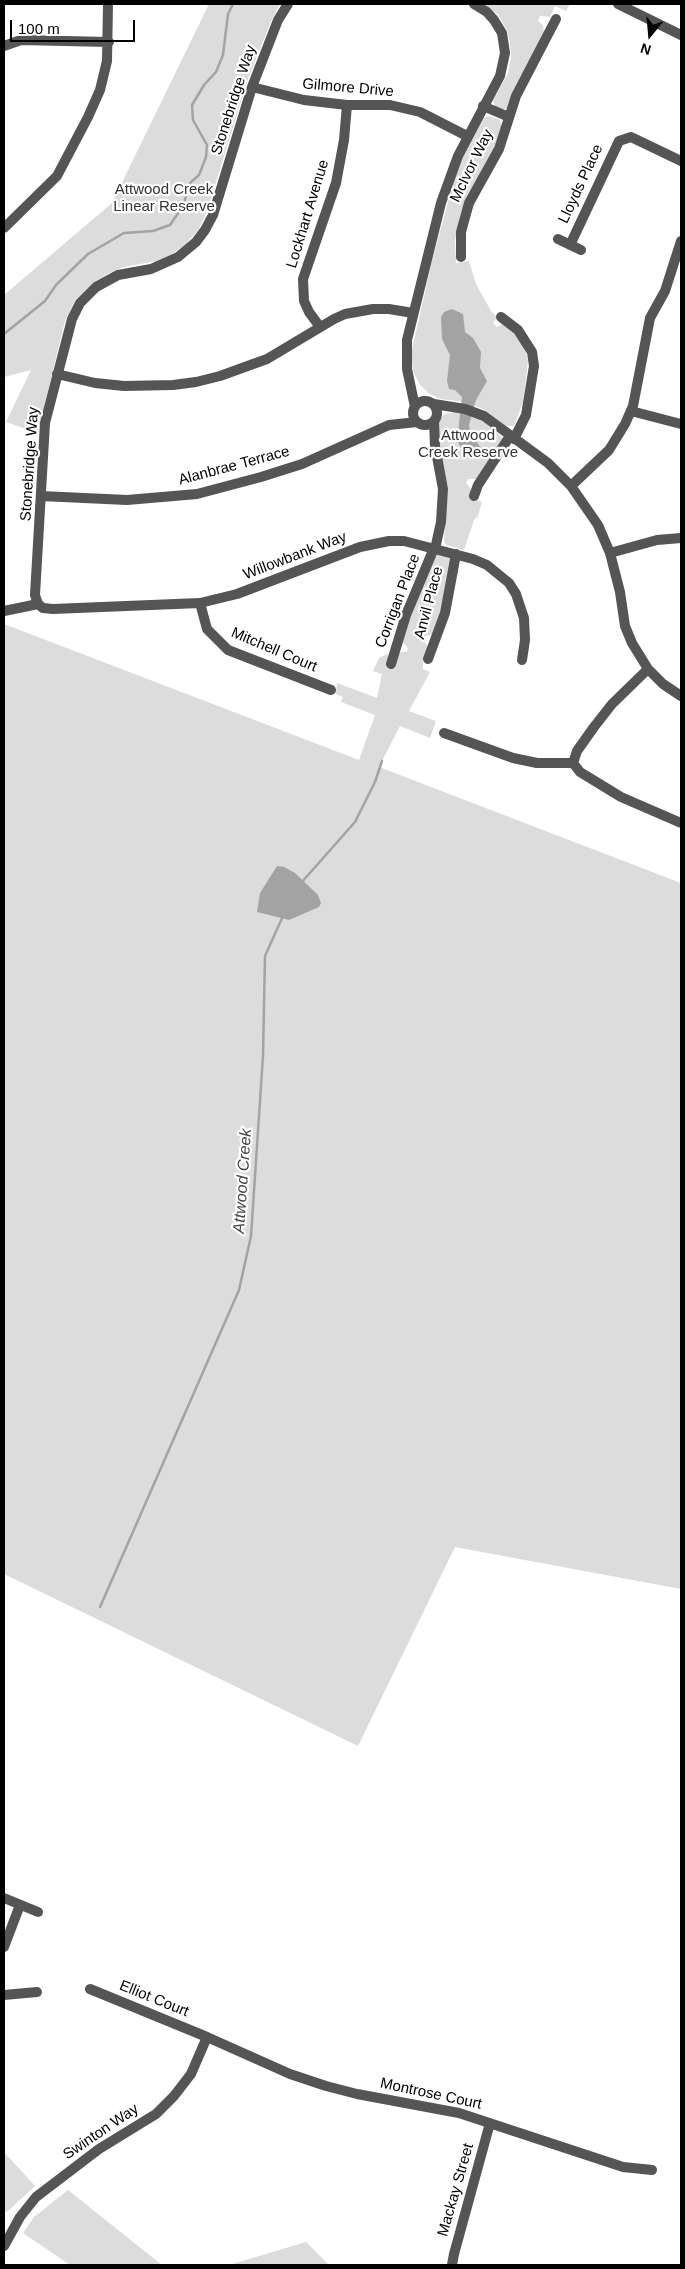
<!DOCTYPE html>
<html>
<head>
<meta charset="utf-8">
<style>
	body { margin:0 }
	#map { position:relative; width:685px; height:2269px; overflow:hidden; background:#fff; font-family:Helvetica,sans-serif }
	canvas { display:block }
	.frame { position:absolute; inset:0; border:5px solid #000; pointer-events:none }
	.north { position:absolute; left:625px; top:10px; width:50px; height:50px; -webkit-text-stroke:4px #fff; paint-order:stroke; rotate:197deg; font-size:14px; font-weight:700; line-height:20px; text-align:center; color:#000 }
	.north::after { content:''; display:block; margin:auto; width:18px; height:22px; background:#000; clip-path:polygon(50% 0,100% 100%,50% 72%,0 100%) }
	.scale { position:absolute; left:10px; top:20px; width:125px; height:22px; box-sizing:border-box; border:2px solid #000; border-top:0; padding-left:6px; font-size:15px; line-height:18px; white-space:nowrap; color:#000; -webkit-text-stroke:4px #fff; paint-order:stroke }
</style>
</head>
<body>
<div id="map">
<canvas width="685" height="2269"></canvas>
<div class="frame"></div>
<div class="north">N</div>
<div class="scale">100 m</div>
</div>
<script>
const ctx = document.querySelector('canvas').getContext('2d');
ctx.lineJoin = 'round';
function fillPath(path, color) {
  ctx.fillStyle = color;
  ctx.fill(path, 'evenodd');
}
function toPath(rows) {
  const path = new Path2D();
  for (const r of rows) {
    if (r.length === 3) {
      path.moveTo(r[0] + r[2], r[1]);
      path.arc(r[0], r[1], r[2], 0, 2 * Math.PI);
      continue;
    }
    path.moveTo(r[0], r[1]);
    for (let i = 2; i < r.length; i += 2) path.lineTo(r[i], r[i + 1]);
  }
  return path;
}
function trace(path, color, width, dash) {
  ctx.strokeStyle = color;
  ctx.lineWidth = width;
  ctx.lineCap = dash ? 'butt' : 'round';
  ctx.setLineDash(dash || []);
  ctx.stroke(path);
}
function write(font, color, halo, rows, align = 'center') {
  ctx.font = font + ' Helvetica,sans-serif';
  ctx.lineWidth = 4.5;
  ctx.setLineDash([]);
  ctx.textBaseline = 'middle';
  ctx.strokeStyle = halo;
  ctx.fillStyle = color;
  for (const [text, x, y, turn = 0] of rows) {
    ctx.save();
    ctx.translate(x, y);
    ctx.rotate((+turn || 0) * Math.PI / 180);
    ctx.textAlign = isNaN(turn) ? turn : align;
    if (halo) ctx.strokeText(text, 0, 0);
    ctx.fillText(text, 0, 0);
    ctx.restore();
  }
}
fillPath(toPath([
	[209,4,280,4,272,19,248,79,207,211,199,229,186,244,172,254,157,261,124,267,109,273,91,284,75,300,65,321,38,431,29,430,6,422,31,370,4,377,4,295,112,203],
	[485,4,570,4,566,11,555,6,550,17,540,16,538,21,543,25,544,34,509,107,503,110,496,108,493,101,508,73,511,58,510,43,507,30,498,15],
	[487,116,499,119,503,127,490,158,467,195,461,213,455,240,456,263,469,261,476,284,491,311,497,317,493,323,497,327,502,324,510,325,525,349,528,361,523,402,514,426,506,426,485,410,465,402,441,399,430,394,420,385,413,371,411,354,432,261,454,180,460,162,484,118],
	[460,411,466,412,485,422,503,438,476,479,468,479,466,483,471,489,471,497,482,502,478,516,474,520,464,550,446,545,444,541,448,487,438,440,438,425,440,418,445,414],
	[436,553,452,556,448,590,433,634,425,636,423,640,428,647,423,658,423,669,430,672,409,711,436,721,430,738,400,726,379,767,681,883,681,1589,455,1547,358,1746,4,1574,4,624,359,760,375,715,341,702,343,697,336,694,337,683,377,698,382,674,373,671,379,658,387,654,390,662,401,652,407,652,408,648,402,642,402,638],
	[4,2152,35,2186,7,2212,4,2209],
	[68,2190,162,2265,70,2265,23,2233,34,2217],
	[306,2242,329,2265,229,2265]
]), '#dcdcdc');
fillPath(toPath([
	[452,309,463,314,465,332,473,338,481,352,480,368,487,381,476,400,469,425,471,434,481,448,478,453,473,457,466,455,457,441,462,397,455,390,449,389,447,381,450,355,442,339,441,317,444,312],
	[277,866,284,867,295,873,318,895,321,903,319,907,289,920,257,912,260,893]
]), '#a3a3a3');
trace(toPath([
	[4,334,45,301,56,285,88,254,124,233,153,231,170,225,183,206,190,183,199,175,206,157,207,145,193,120,192,105,204,85,216,72,223,55,228,14,233,4],
	[301,883,355,822,375,782,382,761],
	[100,1607,239,1290,251,1236,263,1056,265,956,283,916]
]), '#a3a3a3', 2.5);
trace(toPath([
	[618,4,681,35],
	[4,46,21,40,109,42],
	[252,87,304,100,347,105,390,105,420,112,467,136],
	[483,106,509,117],
	[4,228,57,176,88,117,100,90,107,61,108,4],
	[558,239,581,250],
	[570,245,619,141,631,137,681,161],
	[461,257,461,232,469,203,499,149,516,96,556,19],
	[501,317,518,330,532,352,534,366,526,415,514,439],
	[320,327,309,312,304,301,303,279,336,183,344,140,347,105],
	[57,374,95,383,124,386,173,385,196,382,220,376,267,359,334,319,345,314,373,309,389,309,413,313],
	[425,413,12],
	[434,404,465,409,484,416,548,463,571,486,598,525,610,553,620,592,625,626,632,643,648,669,663,684,681,696],
	[415,407,407,369,407,340,441,203,458,156,500,76,505,53,502,33,494,20,487,12,474,4],
	[631,411,681,424],
	[434,421,435,446,443,489,441,522,435,549],
	[571,486,609,450,625,424,633,406,650,318,665,291,681,241],
	[41,496,127,500,197,494,261,477,302,464,389,425,417,422],
	[474,496,478,485,510,436],
	[610,553,657,540,681,538],
	[200,603,207,629,228,650,331,690],
	[38,604,35,595,45,423,72,319,80,303,96,287,118,275,151,269,178,257,196,242,205,230,213,215,252,87,278,20,288,4],
	[4,611,38,604,43,608,53,609,200,603,237,594,360,547,389,541,404,541,473,559,487,565,509,583,516,594,524,618,525,640,522,660],
	[428,659,445,613,456,554],
	[391,664,406,615,434,548],
	[444,733,513,758,537,763,573,763],
	[573,763,580,772,621,797,681,823],
	[573,763,577,751,594,727,612,704,648,669],
	[4,1898,38,1912],
	[4,1947,20,1905],
	[90,1989,207,2037,290,2074,326,2086,357,2094,459,2113,623,2167,652,2170],
	[4,1995,37,1992],
	[4,2246,20,2217,36,2197,99,2149,156,2114,174,2096,191,2074,207,2037],
	[452,2265,454,2254,490,2123]
]), '#555', 10);
write('15px', '#000', '#fff', [
	["Gilmore Drive",348,88,5],
	["Stonebridge Way",234,100,-72],
	["McIvor Way",472,166,-64],
	["Lloyds Place",581,184,-65],
	["Lockhart Avenue",308,214,-73],
	["Stonebridge Way",30,464,-86],
	["Alanbrae Terrace",234,466,-15],
	["Willowbank Way",295,556,-21],
	["Corrigan Place",398,601,-69],
	["Anvil Place",429,603,-75],
	["Mitchell Court",274,650,23],
	["Elliot Court",154,1999,22],
	["Montrose Court",431,2094,12],
	["Swinton Way",101,2132,-34],
	["Mackay Street",456,2190,-74]
]);
write('15px', '#333', '#fff', [
	["Attwood Creek",164,190],
	["Linear Reserve",164,207],
	["Attwood",468,436],
	["Creek Reserve",468,453]
]);
write('italic 16px', '#444', '#fff', [
	["Attwood Creek",243,1181,-86]
]);
</script>
</body>
</html>
